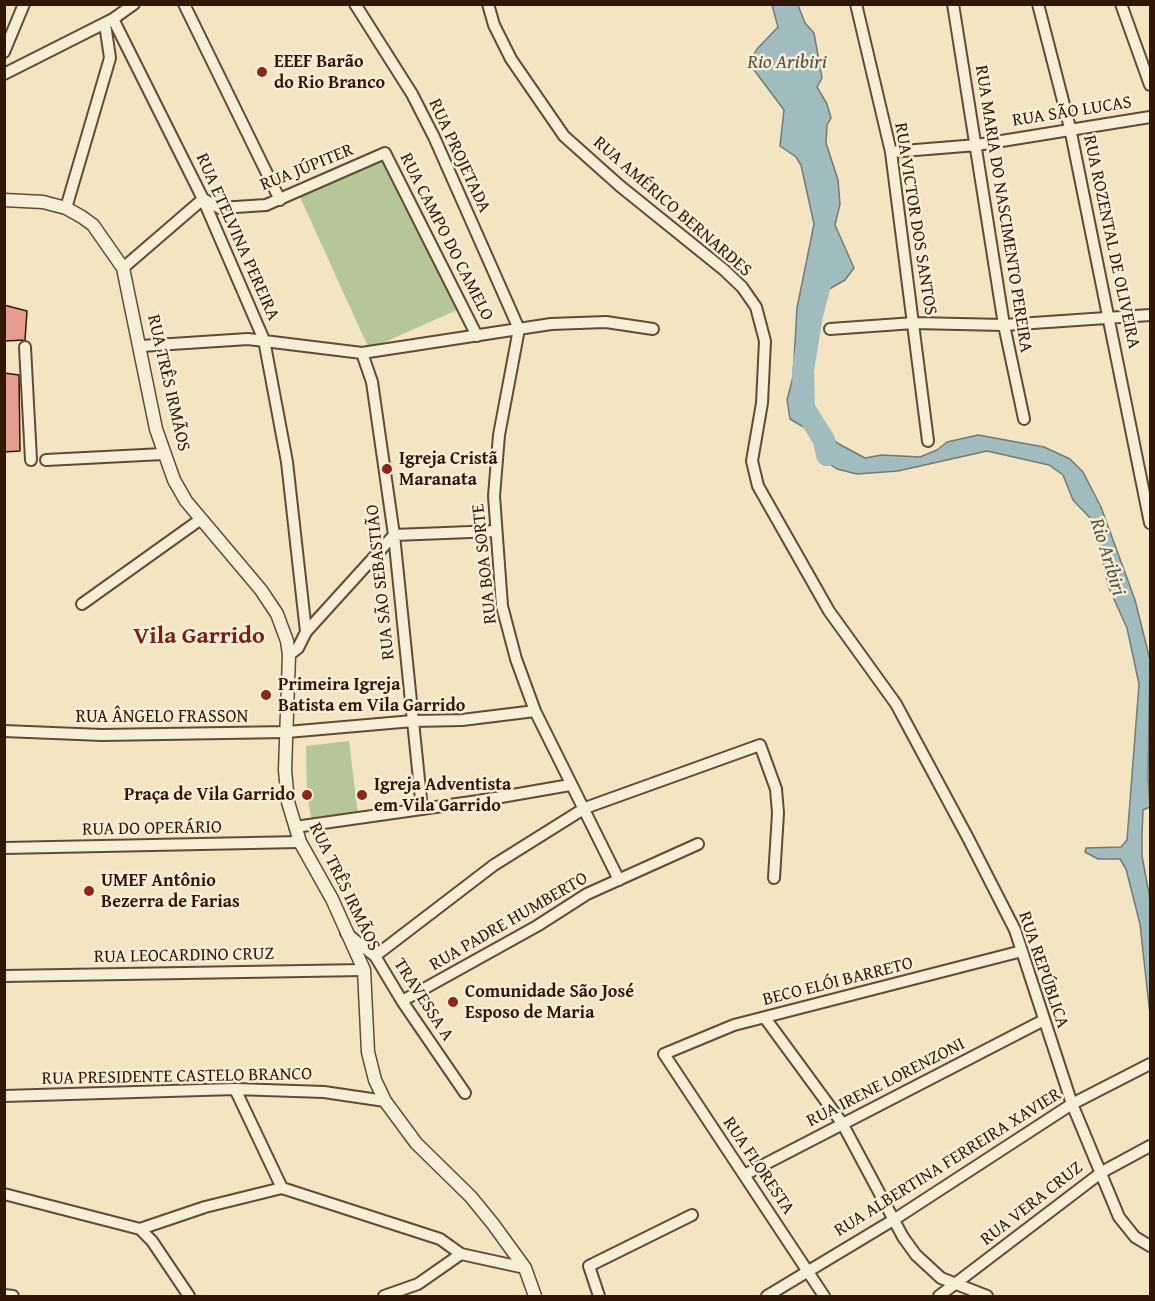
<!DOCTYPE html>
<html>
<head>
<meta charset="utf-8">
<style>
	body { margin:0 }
	#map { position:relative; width:1155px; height:1301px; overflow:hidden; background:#f3e5c2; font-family:"Gentium Book Plus",serif }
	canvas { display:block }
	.frame { position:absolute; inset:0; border:6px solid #311806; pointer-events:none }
</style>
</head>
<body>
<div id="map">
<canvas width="1155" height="1301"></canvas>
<div class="frame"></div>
</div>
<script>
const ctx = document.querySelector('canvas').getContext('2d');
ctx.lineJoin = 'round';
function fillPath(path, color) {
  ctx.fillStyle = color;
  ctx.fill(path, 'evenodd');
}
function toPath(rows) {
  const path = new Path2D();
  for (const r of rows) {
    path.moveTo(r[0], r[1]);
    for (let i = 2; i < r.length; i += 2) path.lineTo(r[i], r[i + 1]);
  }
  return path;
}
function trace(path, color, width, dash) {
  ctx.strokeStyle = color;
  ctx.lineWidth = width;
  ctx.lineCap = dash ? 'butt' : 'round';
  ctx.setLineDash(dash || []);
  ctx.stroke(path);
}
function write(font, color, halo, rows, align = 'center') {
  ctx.font = font + ' "Gentium Book Plus",serif';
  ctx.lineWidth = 5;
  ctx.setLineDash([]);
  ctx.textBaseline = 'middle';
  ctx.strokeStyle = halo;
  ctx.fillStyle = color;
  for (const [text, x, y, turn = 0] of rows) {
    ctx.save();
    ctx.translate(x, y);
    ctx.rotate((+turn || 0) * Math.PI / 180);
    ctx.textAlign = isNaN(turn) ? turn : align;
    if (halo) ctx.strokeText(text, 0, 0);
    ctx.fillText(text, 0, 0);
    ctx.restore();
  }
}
fillPath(toPath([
	[381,160,457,310,369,349,300,197],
	[349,741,358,815,312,822,307,795,306,746]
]), '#b5c698');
const water = toPath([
	[772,5,798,5,805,23,814,33,822,78,817,87,827,104,831,118,827,125,826,143,838,180,840,204,835,225,854,268,845,280,824,292,817,293,811,300,806,348,800,374,799,405,802,415,839,444,865,458,882,455,920,457,937,450,947,442,978,435,1044,447,1070,459,1083,472,1101,507,1135,600,1150,660,1148,777,1150,807,1143,810,1142,835,1142,856,1150,899,1150,1015,1140,924,1126,869,1120,859,1098,859,1085,852,1086,848,1121,847,1127,840,1139,684,1127,628,1109,588,1093,521,1073,500,1063,475,1049,465,987,451,898,471,857,474,837,469,825,461,818,444,807,429,790,419,787,400,793,377,797,308,814,224,801,165,796,157,780,146,784,110,754,70,753,56,757,49,778,27,772,5]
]);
fillPath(water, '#a1bcbe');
trace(water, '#747a74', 1.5);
trace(toPath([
	[826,262,812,315,803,370,804,408,824,440,827,455]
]), '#a1bcbe', 22);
const building = toPath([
	[4,305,27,311,25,340,4,341,4,305],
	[4,373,19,375,20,451,4,452,4,373]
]);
fillPath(building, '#e59d90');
trace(building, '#311806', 1.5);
const minor = toPath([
	[184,4,280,200],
	[355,4,412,94,434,137,519,329],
	[488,4,494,25,511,59,564,136,620,186,723,269,742,287,756,307,765,341,762,403,752,461,758,486,829,611,896,704,968,838,1015,930,1072,1104,1119,1217,1135,1237,1150,1246],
	[856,4,891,152,928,441],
	[953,4,1004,325,1024,419],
	[1038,4,1070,128,1150,523],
	[1121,4,1150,85],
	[113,19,203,199,264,340,287,462,306,632,298,648,289,655],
	[4,52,24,4],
	[4,74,113,19,134,4],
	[891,152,977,145,1150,117],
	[66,208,110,58,105,24],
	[123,268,203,199,220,208,266,205,385,153,477,336],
	[519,329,499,435,494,496,502,606,516,659,535,711,619,880],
	[830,329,914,323,1004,325,1150,315],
	[141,346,248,339,362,353,551,324,606,322,653,329],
	[25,347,31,460],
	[362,353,372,382,394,535,422,809],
	[46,460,163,454],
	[82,604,201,519],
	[306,632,394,535,496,531],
	[4,731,102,735,287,732,413,721,462,720,535,711],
	[295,827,478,801,570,785],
	[4,848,300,842],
	[346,933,375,956,402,1001,465,1093],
	[375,956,494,865,585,808,760,745,776,789,778,813,774,878],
	[4,976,364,970],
	[402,1001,537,926,587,894,698,844],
	[765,1018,842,1123,903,1237,916,1255,941,1278,987,1296],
	[235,1089,282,1188],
	[4,1096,235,1089,324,1092,385,1101],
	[744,1175,1044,1020],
	[4,1194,140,1229,205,1207,282,1188,440,1239,461,1254],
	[140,1229,152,1241,189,1296],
	[4,1295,13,1296],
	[384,1296,418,1284,461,1254,525,1268],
	[599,1296,589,1266,692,1215],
	[767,1296,895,1219,1072,1104,1150,1064],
	[824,1296,664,1054,734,1025,1022,951],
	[939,1296,1102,1172,1150,1146]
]);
const tertiary = toPath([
	[4,200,43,202,66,208,82,217,93,225,123,268,156,429,174,480,186,501,261,590,277,614,287,641,289,655,285,770,288,802,300,842,332,899,364,970,368,1052,375,1080,385,1101,416,1143,471,1197,493,1224,525,1268,535,1296]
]);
trace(minor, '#624b35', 14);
trace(tertiary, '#624b35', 15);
trace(minor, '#f7eed7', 10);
trace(tertiary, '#f7eed7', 12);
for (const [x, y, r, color] of [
	[262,72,6,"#8f2418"],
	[387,469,6,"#8f2418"],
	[266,695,6,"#8f2418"],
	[307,795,6,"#8f2418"],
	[362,795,6,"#8f2418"],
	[89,891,6,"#8f2418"],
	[453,1002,6,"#8f2418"]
]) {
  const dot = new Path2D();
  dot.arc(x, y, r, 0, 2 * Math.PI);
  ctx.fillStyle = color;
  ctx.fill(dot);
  trace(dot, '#f7eed7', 2);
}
write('bold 18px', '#311806', '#f7eed7', [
	["EEEF Barão",274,62],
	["do Rio Branco",274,83],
	["Igreja Cristã",399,459],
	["Maranata",399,480],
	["Primeira Igreja",278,685],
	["Batista em Vila Garrido",278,706],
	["Igreja Adventista",374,785],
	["em Vila Garrido",374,806],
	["Praça de Vila Garrido",295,795,"right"],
	["UMEF Antônio",101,881],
	["Bezerra de Farias",101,902],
	["Comunidade São José",465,992],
	["Esposo de Maria",465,1013]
], 'left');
write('18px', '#311806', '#f7eed7', [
	["RUA SÃO LUCAS",1072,112,-9],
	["RUA PROJETADA",459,156,65],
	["RUA JÚPITER",307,168,-22],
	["RUA AMÉRICO BERNARDES",672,207,41],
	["RUA MARIA DO NASCIMENTO PEREIRA",1003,209,81],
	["RUA VICTOR DOS SANTOS",915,219,81],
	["RUA ETELVINA PEREIRA",237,237,66],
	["RUA CAMPO DO CAMELO",446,237,63],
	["RUA ROZENTAL DE OLIVEIRA",1111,242,78],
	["RUA TRÊS IRMÃOS",168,383,77],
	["RUA BOA SORTE",485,564,-96],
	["RUA SÃO SEBASTIÃO",381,582,-96],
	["RUA ÂNGELO FRASSON",162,717],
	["RUA DO OPERÁRIO",152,829,-1],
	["RUA TRÊS IRMÃOS",344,887,64],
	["RUA PADRE HUMBERTO",509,922,-30],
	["RUA LEOCARDINO CRUZ",184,956,-1],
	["RUA REPÚBLICA",1043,970,71],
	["BECO ELÓI BARRETO",838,982,-14],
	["TRAVESSA A",423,1000,57],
	["RUA PRESIDENTE CASTELO BRANCO",177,1077,-1],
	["RUA IRENE LORENZONI",886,1083,-27],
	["RUA ALBERTINA FERREIRA XAVIER",948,1163,-32],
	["RUA FLORESTA",758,1166,56],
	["RUA VERA CRUZ",1032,1204,-38]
]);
write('italic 20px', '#585146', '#f7eed7', [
	["Rio Aribiri",787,63],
	["Rio Aribiri",1107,557,73]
]);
write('bold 24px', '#7a1f14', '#f7eed7', [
	["Vila Garrido",199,637]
]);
</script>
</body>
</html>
